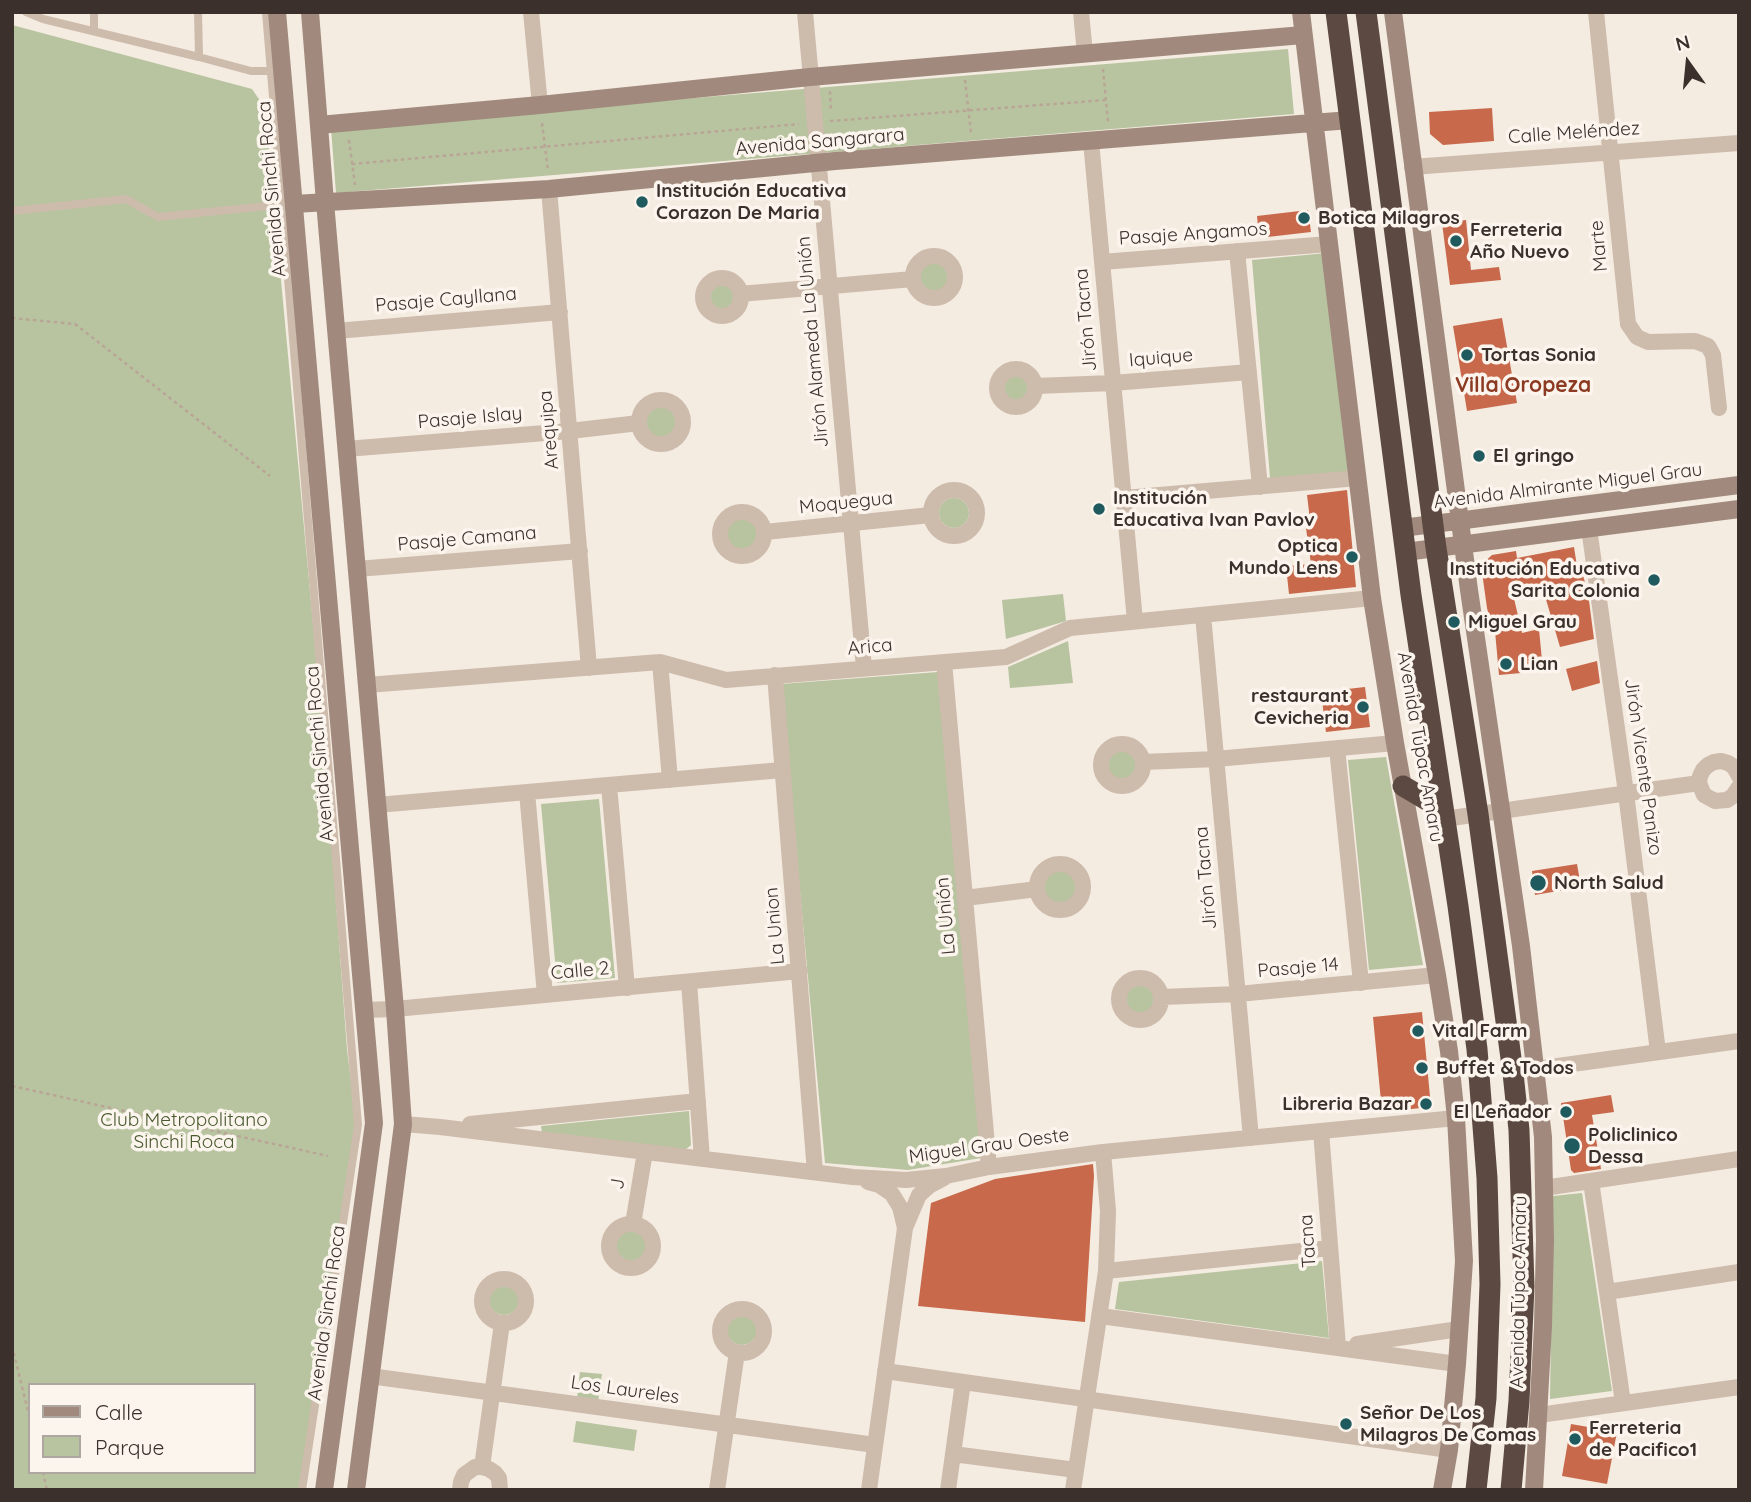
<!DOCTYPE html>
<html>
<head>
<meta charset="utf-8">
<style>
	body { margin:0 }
	#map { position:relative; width:1751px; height:1502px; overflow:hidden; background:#f4ebe1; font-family:Quicksand,sans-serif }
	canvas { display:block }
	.frame { position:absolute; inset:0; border:14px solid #3b302b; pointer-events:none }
	.legend { position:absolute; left:28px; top:1383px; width:228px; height:91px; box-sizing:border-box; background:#fbf5ee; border:2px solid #aea6a0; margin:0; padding:9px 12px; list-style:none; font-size:21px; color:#3b302b }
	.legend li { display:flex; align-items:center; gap:14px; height:35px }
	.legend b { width:35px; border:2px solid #aea6a0 }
	.north { position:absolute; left:1653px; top:28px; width:70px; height:70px; -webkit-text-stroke:5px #fbf5ee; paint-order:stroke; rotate:345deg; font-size:19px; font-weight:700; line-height:28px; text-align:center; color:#3b302b }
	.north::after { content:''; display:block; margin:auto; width:24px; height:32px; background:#3b302b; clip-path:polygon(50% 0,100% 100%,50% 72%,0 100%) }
</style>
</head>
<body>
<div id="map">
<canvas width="1751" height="1502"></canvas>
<div class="frame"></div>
<ul class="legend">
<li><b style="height:9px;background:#a18a7d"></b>Calle</li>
<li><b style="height:19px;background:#b8c4a0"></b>Parque</li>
</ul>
<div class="north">N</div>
</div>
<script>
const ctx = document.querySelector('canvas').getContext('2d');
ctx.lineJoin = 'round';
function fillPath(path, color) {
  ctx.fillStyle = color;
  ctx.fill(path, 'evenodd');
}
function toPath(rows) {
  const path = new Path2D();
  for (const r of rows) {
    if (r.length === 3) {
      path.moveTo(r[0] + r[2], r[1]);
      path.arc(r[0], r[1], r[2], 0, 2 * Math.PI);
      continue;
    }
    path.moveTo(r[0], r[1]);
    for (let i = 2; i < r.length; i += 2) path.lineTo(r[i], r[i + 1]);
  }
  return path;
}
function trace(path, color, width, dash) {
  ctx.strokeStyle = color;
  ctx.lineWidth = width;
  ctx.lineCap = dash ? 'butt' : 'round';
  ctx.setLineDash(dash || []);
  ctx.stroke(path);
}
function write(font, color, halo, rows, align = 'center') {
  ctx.font = font + ' Quicksand,sans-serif';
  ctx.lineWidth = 7;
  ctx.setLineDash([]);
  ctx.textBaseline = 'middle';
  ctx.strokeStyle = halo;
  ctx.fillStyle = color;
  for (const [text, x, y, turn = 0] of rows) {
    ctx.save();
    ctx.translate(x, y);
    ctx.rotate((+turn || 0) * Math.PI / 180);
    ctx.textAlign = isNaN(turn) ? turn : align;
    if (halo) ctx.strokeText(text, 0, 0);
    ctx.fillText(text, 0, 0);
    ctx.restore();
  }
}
fillPath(toPath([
	[12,25,252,89,265,108,324,742,347,1049,357,1134,301,1490,12,1490],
	[30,1385,254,1385,254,1472,30,1472],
	[1288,49,1294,114,336,193,331,128],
	[1327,253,1355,473,1270,478,1252,260],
	[935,276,15],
	[722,296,16],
	[1016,388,14],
	[661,422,17],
	[954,513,15],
	[743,534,17],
	[1063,594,1066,621,1006,639,1002,600],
	[1068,641,1073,683,1010,688,1008,667],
	[938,672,981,1158,908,1170,825,1163,781,684],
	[1122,764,16],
	[1386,757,1423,965,1369,970,1348,760],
	[599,799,615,978,557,983,541,804],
	[1060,888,19],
	[1140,999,18],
	[689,1111,691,1145,684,1151,542,1133,541,1126],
	[1582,1193,1612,1391,1550,1399,1553,1196],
	[631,1246,15],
	[1322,1261,1329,1338,1115,1309,1119,1282],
	[504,1300,15],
	[742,1330,15],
	[580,1372,602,1374,598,1402,577,1399],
	[576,1421,637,1430,634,1451,573,1442]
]), '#b8c4a0');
fillPath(toPath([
	[1492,108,1494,141,1443,145,1430,134,1429,112],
	[1308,210,1311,232,1259,238,1257,216],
	[1466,220,1471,270,1499,267,1501,280,1450,285,1442,223],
	[1502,318,1517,403,1467,411,1453,326],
	[1347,490,1356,587,1289,594,1286,566,1311,564,1305,521,1310,520,1307,495],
	[1574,547,1578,573,1582,572,1588,593,1594,639,1560,647,1545,596,1540,597,1538,590,1513,594,1522,633,1539,629,1543,671,1499,675,1495,631,1493,632,1487,608,1481,565,1492,555,1516,551,1517,558],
	[1597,661,1600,683,1572,691,1566,669],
	[1365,687,1370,727,1326,732,1321,692],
	[1577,864,1581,887,1535,895,1532,871],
	[1422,1012,1431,1107,1382,1112,1373,1017],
	[1611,1095,1614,1112,1592,1115,1601,1169,1574,1173,1571,1170,1561,1103],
	[1093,1164,1094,1176,1085,1322,918,1306,931,1203,995,1179],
	[1571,1424,1617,1432,1607,1484,1562,1476]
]), '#c8694b');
trace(toPath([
	[1103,69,1108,122],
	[965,80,971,133],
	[830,91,831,112],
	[830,121,1106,100],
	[542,123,548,171],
	[349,140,355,185],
	[352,164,799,124],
	[12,318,75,324,270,476],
	[12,1086,328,1156],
	[12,1346,30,1419],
	[43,1472,47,1490]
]), '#b9a596', 2.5, [3.5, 3.5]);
trace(toPath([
	[26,12,43,19,199,57,198,12],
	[94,12,94,31],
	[266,12,358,1125,302,1490],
	[199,57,251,71,275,71],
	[12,211,126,199,158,217,287,204]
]), '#cdbbac', 8);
trace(toPath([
	[531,12,540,105],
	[805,12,864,668],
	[1081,12,1085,54],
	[1596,12,1628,324,1637,337,1648,342,1695,341,1708,346,1713,355,1719,408],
	[1091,141,1135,621],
	[1412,167,1739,143],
	[549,189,589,668],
	[1237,251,1260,487],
	[934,277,21],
	[1102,262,1329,244],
	[722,297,19],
	[740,294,913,279],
	[336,331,560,312],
	[1016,388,19],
	[1035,386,1113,383,1249,372],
	[661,422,22],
	[346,449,570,431,639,423],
	[954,513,23],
	[1124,498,1358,478],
	[742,534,22],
	[1589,528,1626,793,1658,1052],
	[765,532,931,515],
	[357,569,580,551],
	[1203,615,1251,1138],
	[660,662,670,780],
	[944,662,989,1167],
	[775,675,815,1172],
	[367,685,660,662,726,680,1006,657,1070,628,1372,598],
	[1122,765,21],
	[1337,748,1361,983],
	[1143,762,1216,759,1395,743],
	[1739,776,1734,767,1728,763,1721,761,1714,762,1708,765,1703,770,1700,776,1699,783,1704,795,1715,801,1727,800,1733,796,1739,787],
	[609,785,627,988],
	[527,792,545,995],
	[377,805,782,770],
	[1444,819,1699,783],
	[1060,887,23],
	[965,898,1037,889],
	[1140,999,21],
	[689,982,702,1159],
	[1162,997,1238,994,1437,975],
	[364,1010,395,1009,800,971],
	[1536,1069,1739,1041],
	[403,1124,440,1127,853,1177,906,1180,946,1176,989,1167,1103,1152,1456,1118],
	[470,1124,698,1101],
	[1321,1131,1338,1347],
	[1591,1181,1623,1403],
	[868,1182,879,1185,892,1194,900,1207,905,1228],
	[1544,1188,1739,1159],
	[633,1224,645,1152],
	[631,1246,22],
	[1106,1271,1330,1248],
	[504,1301,22],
	[1607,1292,1739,1272],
	[742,1331,22],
	[1100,1316,1457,1364],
	[1357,1344,1459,1329],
	[885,1371,1449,1450],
	[370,1376,875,1445],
	[1539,1415,1739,1387],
	[953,1454,1076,1470],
	[482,1467,502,1323],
	[460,1490,461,1482,464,1475,475,1467,482,1467,489,1469,495,1473,499,1478,500,1490],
	[717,1490,737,1352],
	[869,1490,905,1228,919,1195,929,1186,944,1178],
	[948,1490,963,1382],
	[1073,1490,1106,1271,1108,1211,1103,1152]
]), '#cdbbac', 16);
trace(toPath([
	[277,12,374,1123,324,1490],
	[310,12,325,202,395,1009,403,1124,356,1490],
	[1301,12,1372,598,1395,743,1437,975,1449,1051,1456,1118,1464,1261,1457,1364,1449,1450,1442,1490],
	[1393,12,1469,590,1521,946,1543,1137,1545,1240,1543,1326,1534,1490],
	[319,125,540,105,810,77,1303,35],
	[294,204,549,189,835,161,1350,120],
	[1402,528,1739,485],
	[1405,552,1739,509]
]), '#a18a7d', 18);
trace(toPath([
	[1336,12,1411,595,1458,906,1477,1049,1487,1178,1490,1284,1486,1398,1476,1490],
	[1366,12,1436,548,1478,814,1513,1073,1519,1130,1524,1286,1519,1401,1511,1490],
	[1403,786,1442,809]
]), '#5c4a42', 21);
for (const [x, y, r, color] of [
	[642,202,7,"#1f5a5e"],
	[1304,218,7,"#1f5a5e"],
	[1456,241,7,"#1f5a5e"],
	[1467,355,7,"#1f5a5e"],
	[1479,456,7,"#1f5a5e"],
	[1099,509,7,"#1f5a5e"],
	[1352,557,7,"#1f5a5e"],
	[1654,580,7,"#1f5a5e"],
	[1454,622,7,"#1f5a5e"],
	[1506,664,7,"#1f5a5e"],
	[1363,707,7,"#1f5a5e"],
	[1538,883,9,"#1f5a5e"],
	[1418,1031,7,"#1f5a5e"],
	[1422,1068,7,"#1f5a5e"],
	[1426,1104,7,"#1f5a5e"],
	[1566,1112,7,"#1f5a5e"],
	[1572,1146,9,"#1f5a5e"],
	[1346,1424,7,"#1f5a5e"],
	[1575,1439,7,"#1f5a5e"]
]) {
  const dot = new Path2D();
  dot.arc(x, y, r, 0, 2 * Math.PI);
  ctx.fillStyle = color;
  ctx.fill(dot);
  trace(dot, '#fbf5ee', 2.5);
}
write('19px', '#3b302b', '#fbf5ee', [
	["Calle Meléndez",1574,133,-4],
	["Avenida Sangarara",820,142,-5],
	["Avenida Sinchi Roca",272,189,-95],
	["Pasaje Angamos",1193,234,-4],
	["Marte",1599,246,-95],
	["Pasaje Cayllana",446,300,-5],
	["Jirón Tacna",1086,320,-95],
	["Jirón Alameda La Unión",813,342,-95],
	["Iquique",1161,358,-5],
	["Pasaje Islay",470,418,-5],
	["Arequipa",549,430,-95],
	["Avenida Almirante Miguel Grau",1568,486,-7],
	["Moquegua",846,503,-6],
	["Pasaje Camana",467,539,-5],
	["Arica",870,647,-5],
	["Avenida Túpac Amaru",1420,747,80],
	["Avenida Sinchi Roca",320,754,-95],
	["Jirón Vicente Panizo",1643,767,82],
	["Jirón Tacna",1206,878,-95],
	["La Unión",946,916,-95],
	["La Union",775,926,-95],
	["Pasaje 14",1298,968,-5],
	["Calle 2",580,971,-5],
	["Miguel Grau Oeste",989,1146,-8],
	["J",618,1184,-81],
	["Tacna",1308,1241,-94],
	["Avenida Túpac Amaru",1519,1292,-89],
	["Avenida Sinchi Roca",327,1313,-82],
	["Los Laureles",625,1390,8]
]);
write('bold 19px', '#3b302b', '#fbf5ee', [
	["Institución Educativa",656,191],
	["Corazon De Maria",656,213],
	["Botica Milagros",1318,218],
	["Ferreteria",1470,230],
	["Año Nuevo",1470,252],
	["Tortas Sonia",1481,355],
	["El gringo",1493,456],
	["Institución",1113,498],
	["Educativa Ivan Pavlov",1113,520],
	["Optica",1338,546,"right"],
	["Mundo Lens",1338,568,"right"],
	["Institución Educativa",1640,569,"right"],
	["Sarita Colonia",1640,591,"right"],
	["Miguel Grau",1468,622],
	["Lian",1520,664],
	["restaurant",1349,696,"right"],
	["Cevicheria",1349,718,"right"],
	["North Salud",1554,883],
	["Vital Farm",1432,1031],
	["Buffet & Todos",1436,1068],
	["Libreria Bazar",1412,1104,"right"],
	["El Leñador",1552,1112,"right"],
	["Policlinico",1588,1135],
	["Dessa",1588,1157],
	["Señor De Los",1360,1413],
	["Milagros De Comas",1360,1435],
	["Ferreteria",1589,1428],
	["de Pacifico1",1589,1450]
], 'left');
write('19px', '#4a5a2e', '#fbf5ee', [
	["Club Metropolitano",184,1120],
	["Sinchi Roca",184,1142]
]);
write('bold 21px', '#8c3b22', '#fbf5ee', [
	["Villa Oropeza",1523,386]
]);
</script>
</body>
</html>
